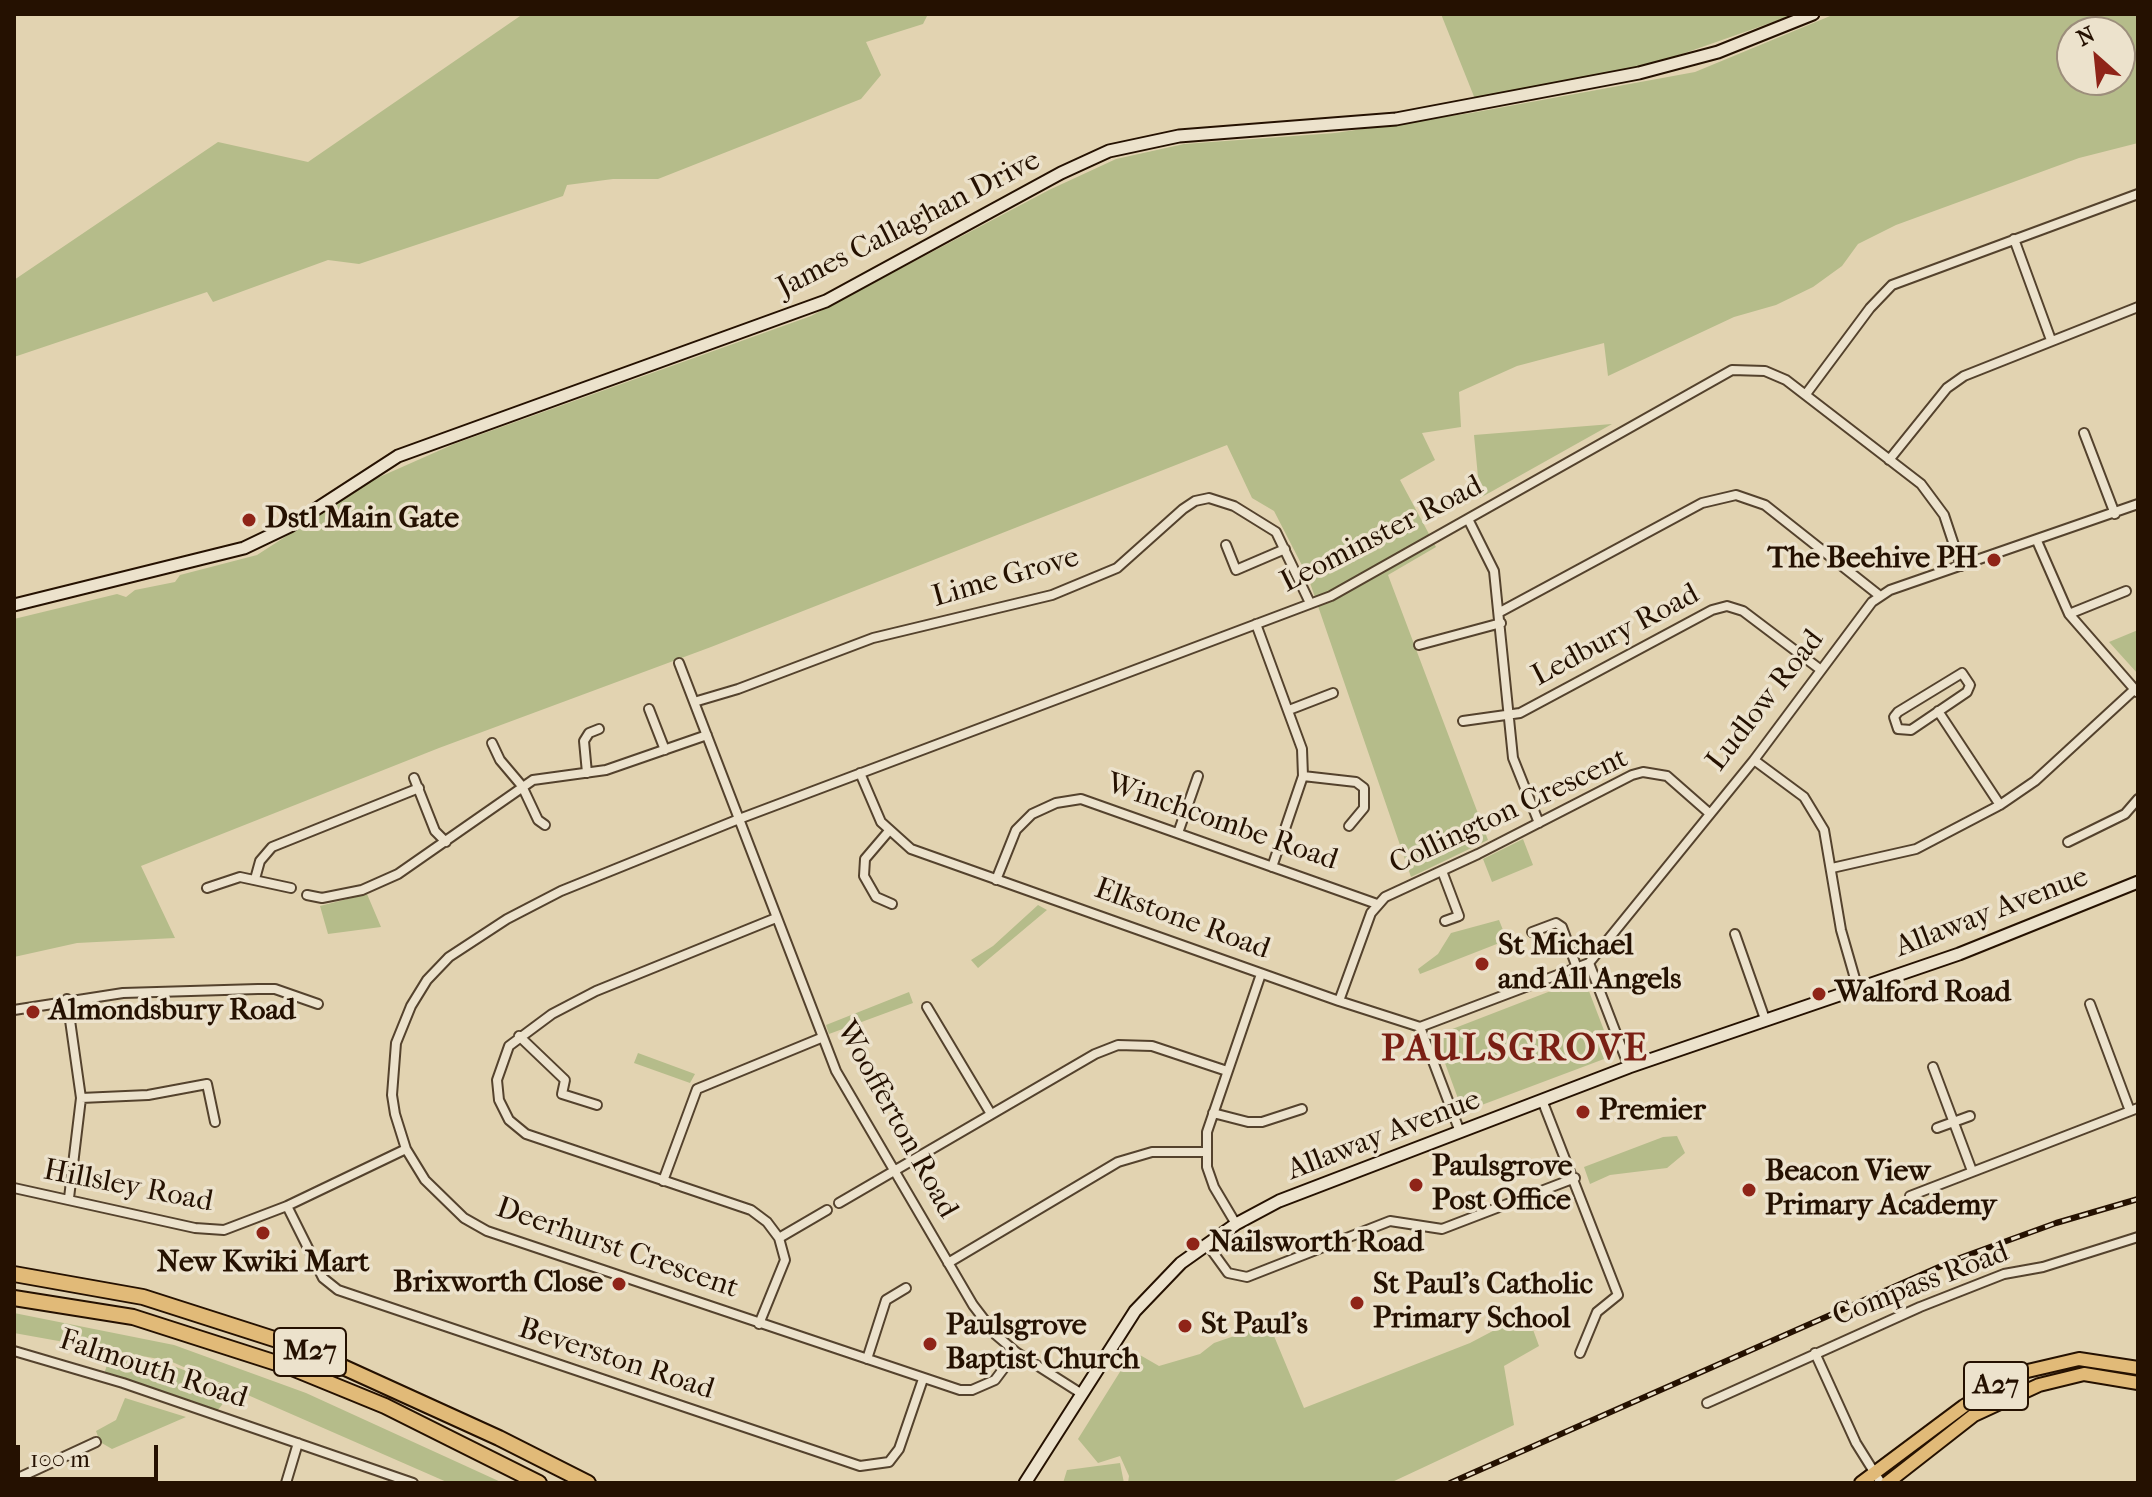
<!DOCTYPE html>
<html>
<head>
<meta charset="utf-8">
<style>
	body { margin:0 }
	#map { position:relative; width:2152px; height:1497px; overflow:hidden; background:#e2d3b1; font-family:"IM FELL French Canon",serif }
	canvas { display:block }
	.frame { position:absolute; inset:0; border:16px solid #251101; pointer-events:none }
	.north { position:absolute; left:2056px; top:16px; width:80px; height:80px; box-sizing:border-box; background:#ece2cc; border:2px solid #9c8e7b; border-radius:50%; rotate:333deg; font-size:22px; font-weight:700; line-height:32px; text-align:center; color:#251101 }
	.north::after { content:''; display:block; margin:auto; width:28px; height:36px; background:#8f2418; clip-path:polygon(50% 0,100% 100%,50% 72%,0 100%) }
	.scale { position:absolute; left:16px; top:1445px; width:142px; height:36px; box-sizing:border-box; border:4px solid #251101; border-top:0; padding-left:10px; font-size:24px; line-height:28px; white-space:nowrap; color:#251101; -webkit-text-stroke:6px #ece2cc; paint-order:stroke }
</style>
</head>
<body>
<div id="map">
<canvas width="2152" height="1497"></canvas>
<div class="frame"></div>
<div class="north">N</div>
<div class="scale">100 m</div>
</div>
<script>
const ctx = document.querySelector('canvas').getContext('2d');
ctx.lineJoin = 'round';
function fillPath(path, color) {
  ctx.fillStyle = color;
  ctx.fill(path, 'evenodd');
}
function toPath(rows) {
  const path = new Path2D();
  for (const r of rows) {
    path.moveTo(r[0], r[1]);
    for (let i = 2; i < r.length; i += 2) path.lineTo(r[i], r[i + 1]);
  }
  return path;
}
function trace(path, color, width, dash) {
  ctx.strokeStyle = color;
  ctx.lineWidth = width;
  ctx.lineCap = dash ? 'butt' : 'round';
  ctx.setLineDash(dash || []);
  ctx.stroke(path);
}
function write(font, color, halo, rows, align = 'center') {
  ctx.font = font + ' "IM FELL French Canon",serif';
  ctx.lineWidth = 7;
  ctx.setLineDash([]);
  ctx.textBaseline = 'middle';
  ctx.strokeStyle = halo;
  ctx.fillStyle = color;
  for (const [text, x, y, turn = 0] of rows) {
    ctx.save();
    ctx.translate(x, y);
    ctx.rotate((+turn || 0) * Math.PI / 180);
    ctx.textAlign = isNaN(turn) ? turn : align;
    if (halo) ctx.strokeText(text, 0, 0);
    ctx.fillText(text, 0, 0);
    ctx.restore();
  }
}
fillPath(toPath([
	[523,14,928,14,923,24,866,42,881,75,861,99,658,179,613,179,567,185,563,196,359,264,328,260,213,302,207,292,14,357,14,280,218,142,308,162],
	[1441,14,1796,14,1645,67,1475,99],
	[1835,14,2138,14,2138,143,2079,158,1896,225,1858,244,1842,266,1813,287,1776,305,1734,317,1608,376,1604,343,1517,366,1459,392,1461,427,1422,433,1435,460,1400,480,1436,547,1388,575,1488,840,1411,877,1308,577,1274,511,1252,498,1227,445,711,647,439,748,141,866,175,938,77,943,14,957,14,619,117,594,126,597,135,590,175,582,180,575,257,555,375,479,454,444,811,316,1049,190,1116,159,1184,144,1335,133,1471,113,1695,72],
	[2072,32,2120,32,2120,80,2072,80],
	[1612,424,1480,498,1474,435],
	[2138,630,2138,674,2109,642],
	[1523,839,1533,865,1492,882,1483,859],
	[367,894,381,927,328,934,320,906],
	[1038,905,1047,910,978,968,971,960,993,946],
	[1499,920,1507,940,1420,974,1418,969,1438,954,1451,933],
	[1574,982,1587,986,1610,1046,1604,1059,1471,1109,1460,1104,1438,1044,1442,1033],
	[909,992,913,1003,829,1034,826,1025],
	[638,1053,695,1074,690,1083,634,1063],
	[1677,1136,1685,1153,1667,1168,1610,1175,1590,1184,1584,1167,1663,1137],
	[14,1313,174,1345,306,1393,503,1483,449,1483,170,1361,14,1333],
	[1527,1313,1539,1346,1504,1366,1514,1425,1390,1483,1128,1483,1129,1476,1120,1456,1098,1463,1078,1439,1133,1351,1159,1366,1200,1354,1214,1343,1269,1324,1304,1408,1470,1343],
	[110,1356,176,1367,226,1386,227,1399,216,1412,104,1374],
	[125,1398,186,1417,112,1449,100,1442,96,1431,116,1420],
	[1120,1463,1124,1483,1063,1483,1067,1470]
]), '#b5bc8a');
const street = toPath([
	[2014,239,2051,340],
	[1806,394,1870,308,1892,285,2138,194],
	[2084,433,2115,514],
	[1889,460,1947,388,1964,376,2138,307],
	[1468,519,1494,571,1513,758,1539,823],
	[2037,541,2069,614,2137,692],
	[1226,545,1236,570,1285,549],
	[1500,612,1702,503,1736,495,1765,505,1880,596],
	[2069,614,2126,591],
	[1256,624,1302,749,1303,776,1272,867],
	[1419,645,1501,623],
	[679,663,836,1071,973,1305,996,1335,1016,1352,1082,1394],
	[1962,673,1970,685,1967,692,1911,730,1898,729,1894,717,1898,712,1962,673],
	[694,702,738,689,873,638,1052,595,1117,568,1183,509,1195,501,1209,498,1234,506,1276,532,1310,603],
	[649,709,665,750],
	[1289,710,1333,693],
	[1938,711,2000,805],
	[1463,721,1520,713,1712,610,1727,606,1743,611,1821,670],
	[492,743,500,760,522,786,538,820,545,825],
	[1754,760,1804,797,1824,830,1841,930,1858,989],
	[587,773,584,741,589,733,599,729],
	[860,773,881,822,911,849,1339,1001,1420,1027,1589,963,1754,760,1872,602,1890,590,2138,504],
	[1303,776,1356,782,1364,788,1364,808,1349,826],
	[414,778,435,831,446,842],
	[888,832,865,859,864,876,876,897,892,904],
	[1178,833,1198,776],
	[2068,842,2125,814,2138,799],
	[1832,868,1916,849,2000,805,2035,781,2135,689],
	[1442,871,1459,916,1445,921],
	[255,879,260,861,272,847,419,788],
	[996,880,1016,830,1032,814,1056,803,1081,799,1377,904],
	[207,888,240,877,291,888],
	[307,895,322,898,362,890,398,874,533,780,606,770,707,735],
	[1532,932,1556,923,1562,927,1577,968],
	[1735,934,1765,1019],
	[1589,963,1629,1067],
	[67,999,81,1098,69,1198],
	[1339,1001,1371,913,1385,897,1478,854,1632,775,1643,772,1667,776,1708,812],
	[2090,1004,2130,1111],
	[927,1007,991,1114],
	[14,1010,123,993,258,989,275,989,318,1004],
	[1420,1027,1460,1132],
	[519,1036,565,1080,562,1094,597,1105],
	[1933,1067,1972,1171],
	[81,1098,148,1095,207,1084,215,1122],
	[1542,1100,1618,1295,1597,1312,1580,1353],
	[1213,1113,1248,1122,1262,1122,1302,1109],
	[1937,1128,1970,1116],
	[663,1181,697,1089,821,1038],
	[14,1188,195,1228,224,1230,287,1206,406,1149],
	[1910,1196,2138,1108],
	[839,1203,1095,1054,1118,1045,1152,1046,1227,1071],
	[287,1206,323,1278,338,1290,860,1466,889,1462,899,1449,923,1379],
	[1236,1224,1214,1187,1207,1167,1207,1132,1261,974],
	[779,1238,827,1210],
	[1207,1244,1228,1273,1247,1277,1390,1221,1442,1229,1575,1178],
	[948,1263,1118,1162,1152,1152,1205,1152],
	[759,1324,785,1260,779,1238,767,1222,751,1210,526,1134,509,1120,499,1100,497,1080,509,1046,552,1014,596,991,776,918],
	[14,1351,123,1383,413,1483],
	[1016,1352,995,1380,972,1390,960,1390,487,1231,464,1218,425,1180,406,1149,395,1114,392,1095,396,1043,411,1006,427,980,449,957,507,919,561,891,739,819,1331,596,1732,370,1765,371,1786,380,1921,484,1944,515,1961,566],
	[1815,1353,1856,1443,1881,1483],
	[867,1359,886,1300,906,1288],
	[1707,1403,1920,1307,2004,1274,2043,1267,2138,1237],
	[14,1480,96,1442],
	[286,1483,298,1443]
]);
const secondary = toPath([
	[14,605,244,548,290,526,398,456,826,301,1061,173,1109,151,1179,136,1396,119,1639,73,1718,52,1813,14],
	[1025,1483,1135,1311,1181,1263,1236,1224,1279,1201,1629,1067,1959,954,2138,882]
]);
const primary = toPath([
	[1861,1483,1964,1406,2019,1373,2079,1359,2138,1368],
	[1887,1483,1974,1415,2039,1385,2084,1374,2138,1383]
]);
const highway = toPath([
	[14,1274,143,1297,299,1347,499,1438,588,1483],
	[14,1298,133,1317,292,1368,385,1406,539,1483]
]);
trace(street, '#54422d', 12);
trace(secondary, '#251101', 15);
trace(primary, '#251101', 16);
trace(highway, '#251101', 18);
trace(street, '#ece2cc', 8);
trace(secondary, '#ece2cc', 11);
trace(primary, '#e1ba78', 12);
trace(highway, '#e1ba78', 14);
const rail = toPath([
	[1450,1483,1957,1259,2056,1223,2138,1199]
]);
trace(rail, '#251101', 6);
trace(rail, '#ece2cc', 3, [9]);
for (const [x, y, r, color] of [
	[249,520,8,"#8f2418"],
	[1994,560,8,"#8f2418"],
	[1482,964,8,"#8f2418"],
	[1819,994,8,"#8f2418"],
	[33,1012,8,"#8f2418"],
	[1583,1112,8,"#8f2418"],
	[1416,1185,8,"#8f2418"],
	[1749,1190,8,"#8f2418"],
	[263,1233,8,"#8f2418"],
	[1193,1244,8,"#8f2418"],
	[619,1284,8,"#8f2418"],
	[1357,1303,8,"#8f2418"],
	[1185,1326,8,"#8f2418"],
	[930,1344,8,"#8f2418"]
]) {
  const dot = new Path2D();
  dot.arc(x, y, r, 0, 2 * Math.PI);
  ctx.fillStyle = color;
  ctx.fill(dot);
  trace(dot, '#ece2cc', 3);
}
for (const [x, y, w] of [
	[310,1352,72],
	[1996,1386,64]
]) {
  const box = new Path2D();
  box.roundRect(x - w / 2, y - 24, w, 48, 6);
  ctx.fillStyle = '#ece2cc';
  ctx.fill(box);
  trace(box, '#251101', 2);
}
write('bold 28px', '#251101', null, [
	["M27",310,1352],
	["A27",1996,1386]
]);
write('30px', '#251101', '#ece2cc', [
	["James Callaghan Drive",909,225,-27],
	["Leominster Road",1382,535,-27],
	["Lime Grove",1006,578,-16],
	["Ledbury Road",1616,636,-28],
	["Ludlow Road",1766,701,-52],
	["Collington Crescent",1509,812,-25],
	["Winchcombe Road",1222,823,19],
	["Allaway Avenue",1992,913,-21],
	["Elkstone Road",1182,920,20],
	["Woofferton Road",896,1120,61],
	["Allaway Avenue",1384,1136,-21],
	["Hillsley Road",128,1187,11],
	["Deerhurst Crescent",617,1249,19],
	["Compass Road",1921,1285,-21],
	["Beverston Road",616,1360,18],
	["Falmouth Road",153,1370,18]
]);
write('bold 30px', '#251101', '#ece2cc', [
	["Dstl Main Gate",265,520],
	["The Beehive PH",1978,560,"right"],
	["St Michael",1498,947],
	["and All Angels",1498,981],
	["Walford Road",1835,994],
	["Almondsbury Road",49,1012],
	["Premier",1599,1112],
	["Paulsgrove",1432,1168],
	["Post Office",1432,1202],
	["Beacon View",1765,1173],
	["Primary Academy",1765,1207],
	["Nailsworth Road",1209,1244],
	["New Kwiki Mart",263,1264,"center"],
	["Brixworth Close",603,1284,"right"],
	["St Paul's Catholic",1373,1286],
	["Primary School",1373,1320],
	["St Paul's",1201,1326],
	["Paulsgrove",946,1327],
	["Baptist Church",946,1361]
], 'left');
ctx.letterSpacing = '2px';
write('bold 38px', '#7a1f14', '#ece2cc', [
	["PAULSGROVE",1515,1051]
]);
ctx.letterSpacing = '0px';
</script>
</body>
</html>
